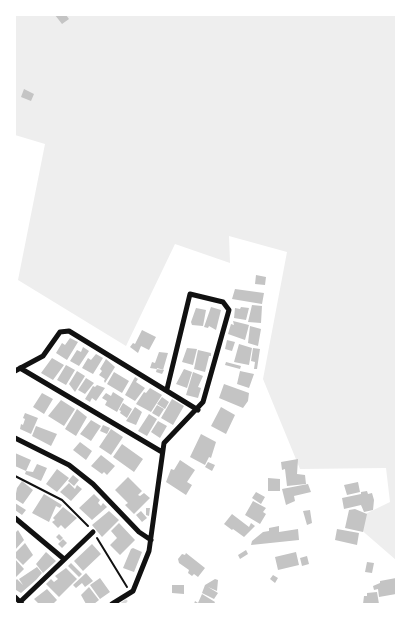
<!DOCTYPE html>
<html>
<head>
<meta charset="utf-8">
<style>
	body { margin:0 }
	#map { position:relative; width:411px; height:619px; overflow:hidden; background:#fff; font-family:Rubik,sans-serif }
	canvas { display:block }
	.frame { position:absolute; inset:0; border:16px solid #fff; pointer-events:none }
</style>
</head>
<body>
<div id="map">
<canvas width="411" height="619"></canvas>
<div class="frame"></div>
</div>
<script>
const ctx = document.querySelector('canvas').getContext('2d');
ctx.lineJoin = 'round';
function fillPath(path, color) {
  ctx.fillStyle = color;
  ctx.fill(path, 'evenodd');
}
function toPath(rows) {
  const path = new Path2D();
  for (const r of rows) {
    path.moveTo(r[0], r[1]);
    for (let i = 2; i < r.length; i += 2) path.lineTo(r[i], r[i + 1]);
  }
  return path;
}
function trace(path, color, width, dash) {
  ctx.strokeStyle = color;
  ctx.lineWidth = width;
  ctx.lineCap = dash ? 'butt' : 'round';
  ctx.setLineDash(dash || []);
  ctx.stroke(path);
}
fillPath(toPath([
	[15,15,396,15,396,560,351,521,390,502,386,468,300,469,263,379,287,252,229,236,230,263,175,244,126,346,18,280,45,144,15,135]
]), '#eee');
trace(toPath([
	[122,604,126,601]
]), '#d9d9d9', 3);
fillPath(toPath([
	[55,15,66,15,69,19,62,24],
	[24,89,34,94,31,101,21,97],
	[256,275,266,277,265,285,255,284],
	[235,289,264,293,262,304,232,299],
	[252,305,262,306,261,323,248,322],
	[211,307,221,310,216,330,209,326,208,328,204,327],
	[241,307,249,308,246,320,234,318,235,308,240,309],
	[196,308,206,310,203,326,192,325,191,322],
	[233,321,249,325,245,340,228,334,231,324,234,325],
	[250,326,261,329,258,346,248,343],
	[142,330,156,337,149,350,141,346,138,353,130,347,133,343,135,344],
	[70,338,78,342,67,360,56,353,62,343,65,345],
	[227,340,235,342,232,351,225,349],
	[239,344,252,348,249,365,234,362],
	[83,347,89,351,79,366,70,361,77,350,81,352],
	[187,348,197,349,193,365,182,362],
	[253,348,260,349,257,369,254,369,255,362,251,361],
	[198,350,211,353,211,356,209,356,205,372,194,369],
	[159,352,168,353,163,370,150,368,152,362,155,363],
	[96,354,103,358,93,374,82,368,88,358,91,360],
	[52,358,64,365,53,380,41,373],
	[106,359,115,367,105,383,104,381,105,379,99,375,102,371,100,369],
	[226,362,241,366,240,369,225,365],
	[66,365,75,370,66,385,57,380],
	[157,368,164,370,162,374,156,372],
	[184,369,192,372,187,388,176,384],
	[77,371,85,376,75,392,69,384],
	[240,371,254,374,249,388,237,384],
	[114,372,129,381,122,393,107,384],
	[193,372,203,376,198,387,201,388,198,398,186,395],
	[135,377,138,379,136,382,145,388,135,401,125,395],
	[86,378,94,383,85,394,78,390],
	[224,384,249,393,248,401,243,408,219,398],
	[97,385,105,388,96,401,92,398,90,402,85,399,93,386,95,387],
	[150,388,162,395,151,412,136,404,144,392,146,393],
	[113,392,124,399,117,412,105,405,107,401,102,398,106,393,111,396],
	[42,393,53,399,44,414,33,407],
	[162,397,169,402,165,409,157,404],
	[172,399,184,406,173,425,161,418],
	[61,400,75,409,64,426,48,416],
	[123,403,132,409,127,418,120,413,121,411,119,410],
	[157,405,164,409,159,417,152,413],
	[135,407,142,412,136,425,126,421],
	[221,407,235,415,226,434,211,426],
	[77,409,87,417,76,436,65,429],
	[25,413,38,418,31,434,20,429,21,424,23,425,25,419,23,418],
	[149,414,157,419,147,436,138,431],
	[91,420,101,426,91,441,80,434],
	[158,421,167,426,160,438,151,432],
	[103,425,110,428,107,434,100,431],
	[36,426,57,434,51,446,32,436],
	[111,429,123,437,111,455,99,447],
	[201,434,216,442,211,458,209,457,205,465,190,457],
	[80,442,92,451,86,460,73,450],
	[122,444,143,459,134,472,113,457],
	[15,453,31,460,26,471,15,466],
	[101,455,115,466,107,475,104,472,102,474,91,466],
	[298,459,297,474,305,475,306,484,287,486,285,469,282,470,281,462],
	[180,460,195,470,187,482,192,485,186,495,166,482,171,469,174,470],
	[208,462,215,465,212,471,205,467],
	[37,464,47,468,41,481,25,474,26,471,33,472],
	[57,469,69,478,57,492,46,484],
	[73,475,79,480,74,486,68,481],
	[128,477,142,491,138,495,140,496,144,493,150,498,134,514,125,505,128,503,115,490],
	[268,478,280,479,280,491,268,491],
	[22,481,33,490,23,504,15,499,17,488],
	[358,482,360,492,347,495,344,485],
	[69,483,75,489,77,485,82,489,71,501,60,492],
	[308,484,311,492,294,496,295,501,286,505,282,489],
	[367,491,368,494,372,493,374,500,373,510,364,512,361,505,344,509,342,498,361,494,361,492],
	[256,492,265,497,261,504,252,498],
	[44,494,62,505,60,508,56,506,49,522,32,513],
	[94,494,100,500,98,503,101,506,103,503,107,507,92,520,79,508],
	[253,501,266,508,263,512,266,514,260,524,245,515],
	[15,503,26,510,22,515,15,510],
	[63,507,77,518,65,529,61,525,58,528,52,522,55,520,53,518],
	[146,508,150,508,149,516,146,515],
	[355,509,367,514,363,532,345,528,349,510],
	[310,510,312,523,307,525,303,511],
	[109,511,119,520,102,537,92,525],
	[141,511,147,518,142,522,136,515],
	[232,514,249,527,251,523,255,526,244,537,233,529,232,530,224,524],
	[119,523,135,540,120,555,110,545,117,538,111,531],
	[279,526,279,532,298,529,299,540,251,545,252,541,263,532,269,531,269,528],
	[337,529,359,533,357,545,335,540],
	[18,530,24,540,15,550,15,533],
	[59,534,63,538,60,541,56,537],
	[63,539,67,543,62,548,58,544],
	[25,543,33,555,23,565,15,557,15,553],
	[92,544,101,554,83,571,74,561],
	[133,548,142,552,134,572,123,568,131,549],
	[246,550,248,554,240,559,238,555],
	[46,552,56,561,43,573,36,564],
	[296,552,299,565,278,570,275,557],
	[186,553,205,568,198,577,194,574,192,576,188,573,189,570,179,563,178,559,182,554,185,555],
	[307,556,309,564,302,566,300,558],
	[15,559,24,569,15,578],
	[367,562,374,563,372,573,365,572],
	[71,563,82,574,79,577,68,566],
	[37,567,42,573,36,580,21,593,16,590,15,581,17,579,23,585,19,579],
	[66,568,77,579,59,597,46,584,51,579,54,582,58,579,55,576],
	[86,573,93,581,85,587,82,583,76,588,73,585],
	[273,575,278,578,275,583,270,579],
	[100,578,110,592,100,599,90,585],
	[396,578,396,594,379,597,378,589,374,590,373,586,380,583,380,581],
	[215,579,218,580,217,591,208,587,218,593,214,599,202,593,205,585],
	[172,585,184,585,184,594,172,593],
	[89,587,99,600,94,604,86,604,81,595],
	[47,589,57,600,53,604,39,604,34,599],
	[377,592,379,604,363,604,364,596,367,596,367,593],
	[202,594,215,602,214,604,194,604,195,601,198,603]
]), '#c4c4c4');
trace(toPath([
	[15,476,62,500,88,526],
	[97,538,127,587]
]), '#111', 2);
trace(toPath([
	[20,368,162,452],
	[15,371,43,356,60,332,69,331,198,410],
	[15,438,69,465,93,484,139,532,151,540],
	[15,518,64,559],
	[15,597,22,604],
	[20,602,93,532],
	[112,604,133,591,149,551,164,443,203,402,229,310,223,302,190,294,167,389]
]), '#111', 5);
</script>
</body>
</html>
